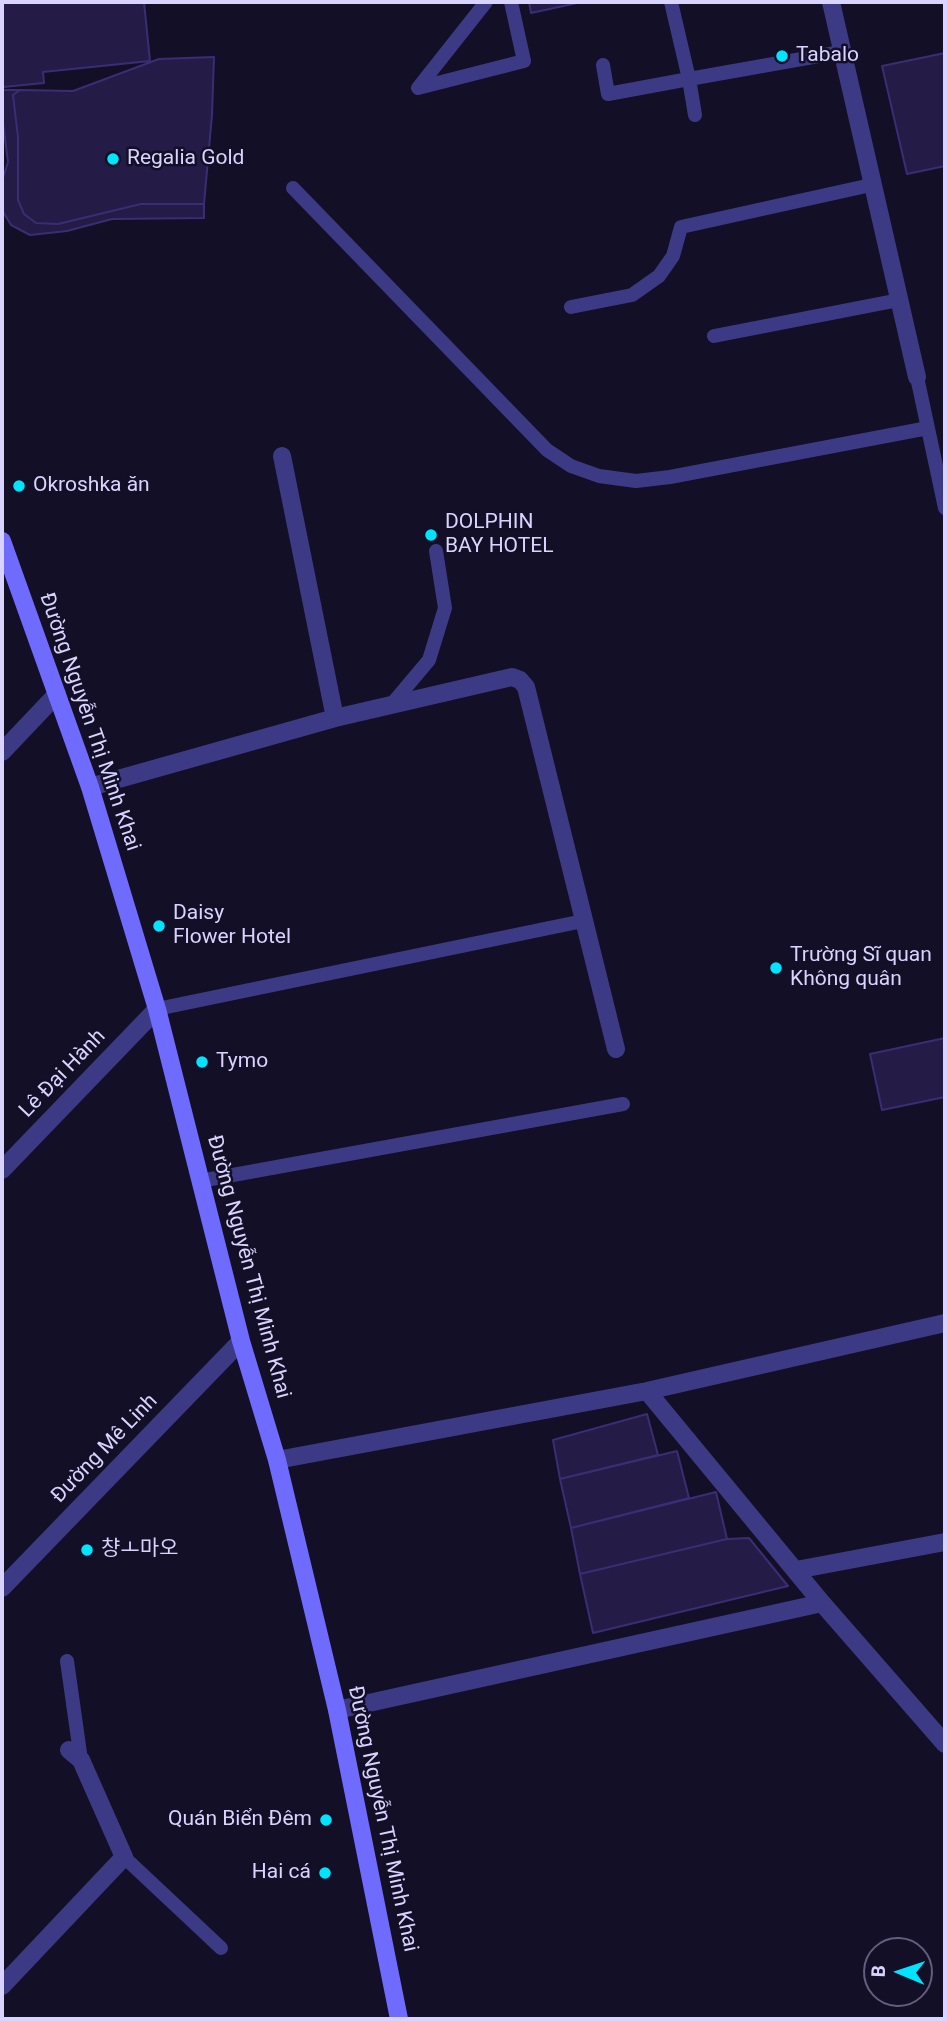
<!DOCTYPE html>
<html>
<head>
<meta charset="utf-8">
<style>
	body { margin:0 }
	#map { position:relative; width:947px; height:2021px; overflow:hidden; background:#130f26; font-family:Roboto,sans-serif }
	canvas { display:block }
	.frame { position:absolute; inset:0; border:4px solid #d9d4ff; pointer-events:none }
	.north { position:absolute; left:863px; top:1937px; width:70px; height:70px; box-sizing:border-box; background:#130f26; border:2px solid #625e7d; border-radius:50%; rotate:272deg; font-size:19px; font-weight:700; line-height:28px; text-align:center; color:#d9d4ff }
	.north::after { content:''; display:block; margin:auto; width:24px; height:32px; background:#00e5ff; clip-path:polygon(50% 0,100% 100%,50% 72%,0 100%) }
</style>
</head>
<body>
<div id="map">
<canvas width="947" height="2021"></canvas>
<div class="frame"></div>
<div class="north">B</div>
</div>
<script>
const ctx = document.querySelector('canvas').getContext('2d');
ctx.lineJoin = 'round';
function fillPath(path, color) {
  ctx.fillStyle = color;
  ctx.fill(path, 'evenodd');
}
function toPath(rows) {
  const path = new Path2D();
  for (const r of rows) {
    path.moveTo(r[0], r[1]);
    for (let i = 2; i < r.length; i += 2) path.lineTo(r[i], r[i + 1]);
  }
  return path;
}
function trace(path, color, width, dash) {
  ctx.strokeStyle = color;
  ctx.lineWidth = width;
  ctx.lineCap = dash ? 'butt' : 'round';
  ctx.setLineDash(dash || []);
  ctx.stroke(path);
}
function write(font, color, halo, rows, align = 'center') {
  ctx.font = font + ' Roboto,"Noto Sans KR",sans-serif';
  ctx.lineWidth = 5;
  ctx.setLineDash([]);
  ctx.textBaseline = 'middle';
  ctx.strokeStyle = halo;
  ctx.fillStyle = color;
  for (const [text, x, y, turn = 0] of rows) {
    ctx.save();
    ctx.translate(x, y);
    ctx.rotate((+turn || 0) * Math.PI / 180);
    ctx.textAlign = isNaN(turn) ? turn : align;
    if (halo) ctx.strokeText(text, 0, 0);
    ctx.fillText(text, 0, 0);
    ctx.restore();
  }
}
const building = toPath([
	[2,2,144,2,150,61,43,72,44,83,3,87,2,2],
	[529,2,582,2,531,13,529,2],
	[945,53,945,166,907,174,882,66,945,53],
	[214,57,212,115,204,204,141,204,58,224,36,223,24,214,18,200,18,137,13,95,20,90,73,91,159,59,214,57],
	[4,90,20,90,13,95,18,137,18,200,24,214,36,223,58,224,141,204,204,204,204,218,112,219,67,231,30,235,11,225,2,210,2,181,8,162,2,115,2,92,4,90],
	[945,1038,945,1097,882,1110,870,1054,945,1038],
	[647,1414,658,1455,560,1479,553,1440,647,1414],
	[677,1451,689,1498,571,1528,560,1479,677,1451],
	[716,1492,727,1539,580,1574,571,1528,716,1492],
	[749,1538,788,1586,593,1633,580,1574,727,1539,749,1538]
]);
fillPath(building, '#241b47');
trace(building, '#3b2d73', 2);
trace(toPath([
	[486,2,418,88,524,61,511,2],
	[603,65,608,94,689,79,671,2],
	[695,115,689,79,841,52],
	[293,188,547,450,571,466,599,476,636,481,670,477,928,428],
	[571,307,632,295,659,276,673,256,681,227,871,185],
	[714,336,899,300],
	[917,377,945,508],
	[392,704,429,660,445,608,436,551],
	[157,1009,583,921],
	[200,1181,623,1104],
	[67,1661,81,1760],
	[124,1857,221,1948]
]), '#3d3a85', 14);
trace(toPath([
	[831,2,917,377],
	[282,456,335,718],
	[2,752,57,694],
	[90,787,335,718,512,677,520,680,526,687,616,1049],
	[2,1170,157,1009],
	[647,1391,822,1603,945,1744],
	[277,1460,647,1391,945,1323],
	[796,1570,945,1542],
	[2,1588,241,1341],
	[337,1710,822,1603],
	[2,1986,124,1857,81,1760,69,1750]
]), '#3d3a85', 18);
trace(toPath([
	[2,541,90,787,157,1009,241,1341,277,1460,337,1710,399,2019]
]), '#6f6bff', 18);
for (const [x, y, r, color] of [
	[782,56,7,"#00e5ff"],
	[113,159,7,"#00e5ff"],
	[19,486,7,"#00e5ff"],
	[431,535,7,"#00e5ff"],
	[159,926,7,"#00e5ff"],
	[776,968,7,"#00e5ff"],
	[202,1062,7,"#00e5ff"],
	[87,1550,7,"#00e5ff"],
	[326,1820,7,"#00e5ff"],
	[325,1873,7,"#00e5ff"]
]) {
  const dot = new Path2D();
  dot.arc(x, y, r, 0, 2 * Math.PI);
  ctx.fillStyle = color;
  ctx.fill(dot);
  trace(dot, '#130f26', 2.5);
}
write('21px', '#d9d4ff', '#130f26', [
	["Tabalo",796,56],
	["Regalia Gold",127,159],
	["Okroshka ăn",33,486],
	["DOLPHIN",445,523],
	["BAY HOTEL",445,547],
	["Daisy",173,914],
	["Flower Hotel",173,938],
	["Trường Sĩ quan",790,956],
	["Không quân",790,980],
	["Tymo",216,1062],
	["챵ㅗ마오",101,1550],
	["Quán Biển Đêm",312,1820,"right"],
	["Hai cá",311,1873,"right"]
], 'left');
write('21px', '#d9d4ff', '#130f26', [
	["Đường Nguyễn Thị Minh Khai",89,722,71],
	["Lê Đại Hành",63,1074,-46],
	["Đường Nguyễn Thị Minh Khai",248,1267,75],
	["Đường Mê Linh",105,1449,-46],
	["Đường Nguyễn Thị Minh Khai",382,1819,78]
]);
</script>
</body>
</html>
